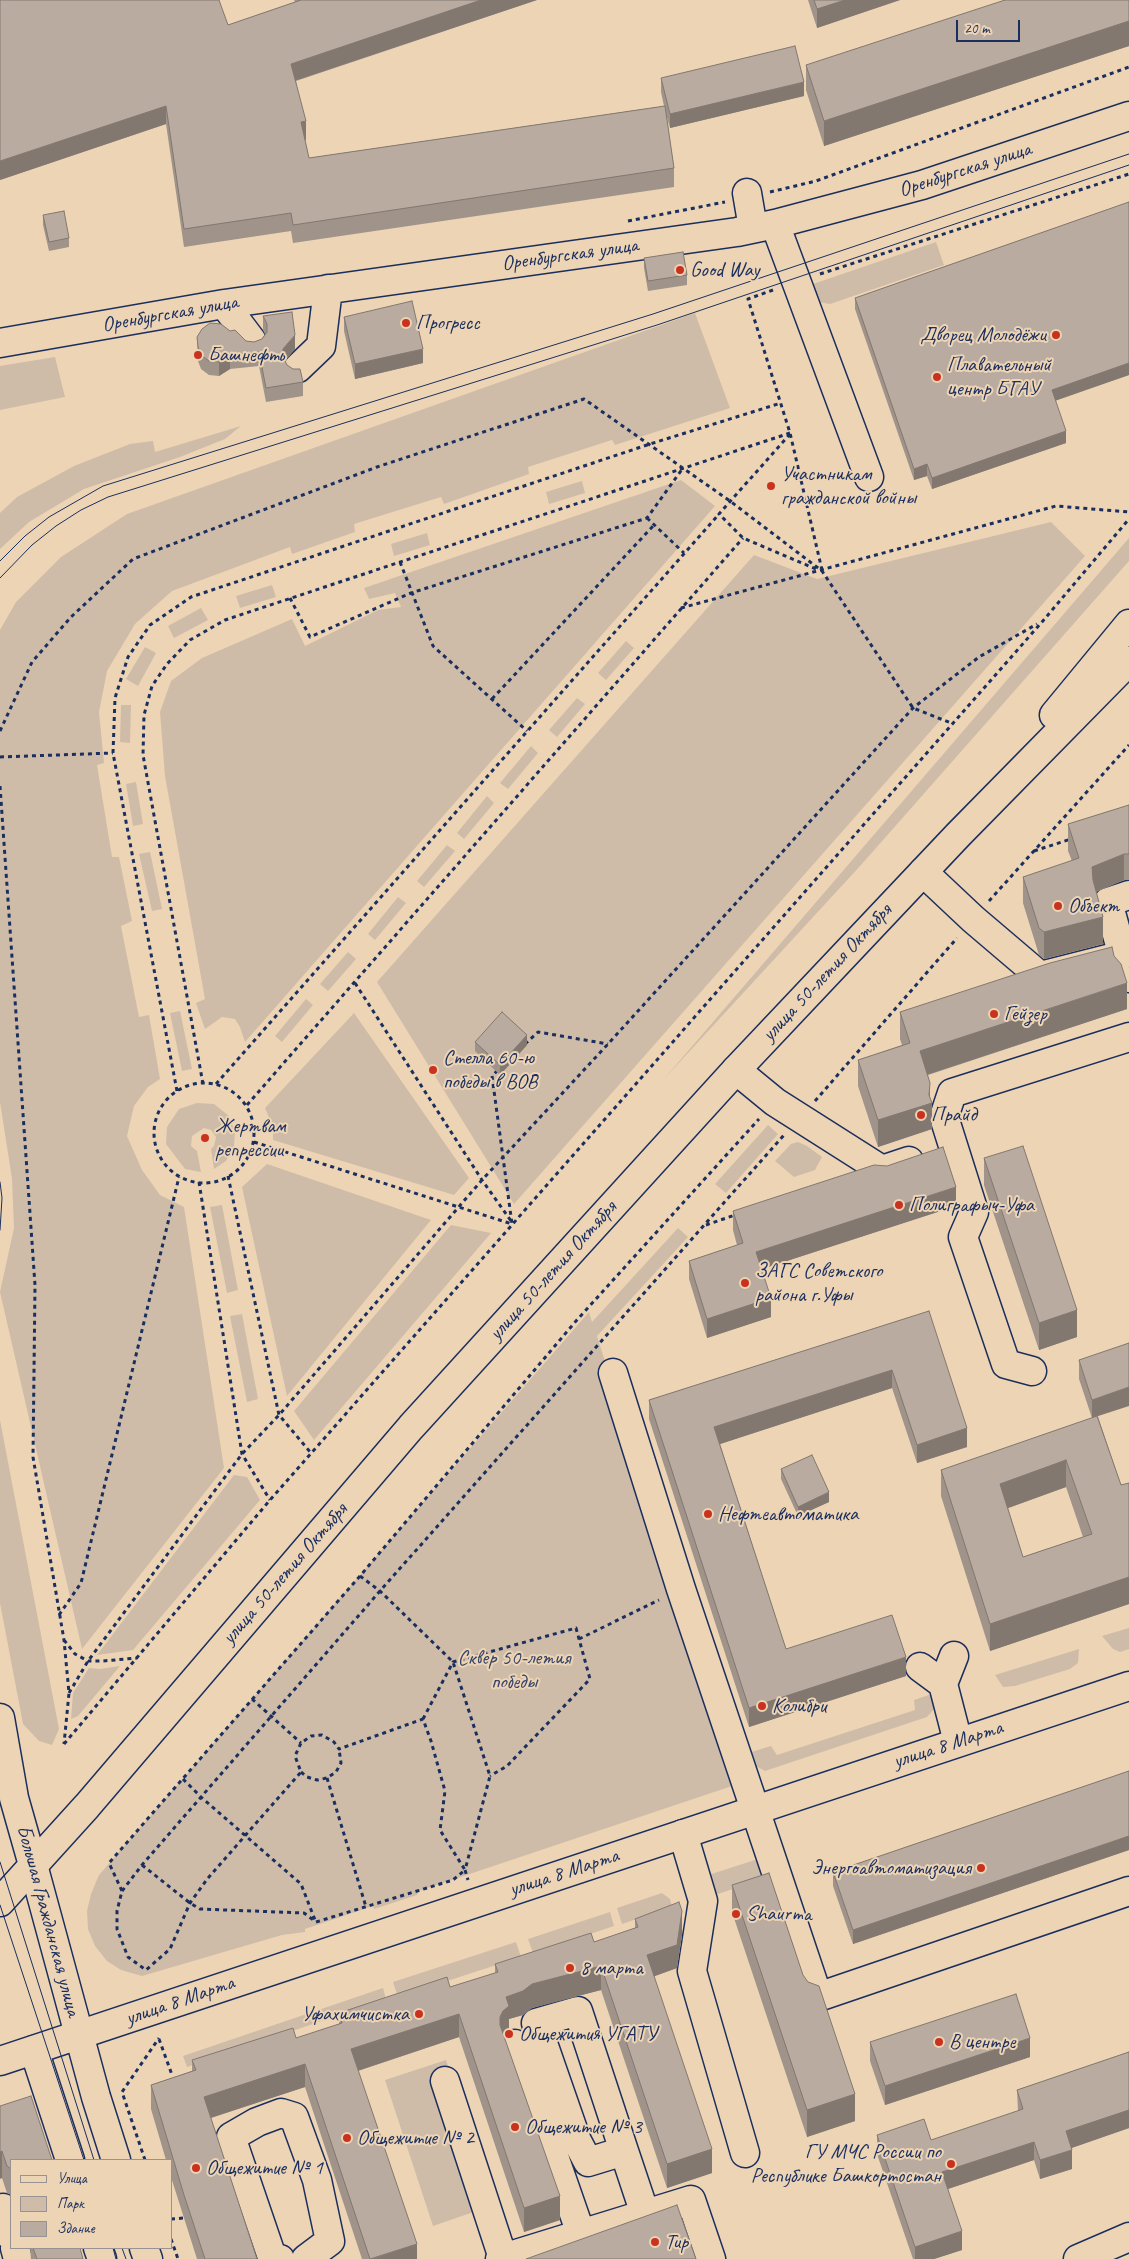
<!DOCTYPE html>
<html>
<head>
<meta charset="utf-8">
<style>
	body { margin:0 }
	#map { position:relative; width:1129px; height:2259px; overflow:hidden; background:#edd4b5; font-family:Caveat,sans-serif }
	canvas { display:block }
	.legend { position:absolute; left:10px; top:2159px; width:162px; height:90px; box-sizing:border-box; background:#edd4b5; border:1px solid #999292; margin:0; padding:6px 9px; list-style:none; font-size:15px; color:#1b2f5e }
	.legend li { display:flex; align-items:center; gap:10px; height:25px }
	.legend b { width:25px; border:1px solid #999292 }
	.scale { position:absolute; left:956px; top:20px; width:64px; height:22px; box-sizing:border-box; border:2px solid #1b2f5e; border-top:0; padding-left:6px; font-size:15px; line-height:18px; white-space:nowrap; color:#1b2f5e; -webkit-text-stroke:4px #edd4b5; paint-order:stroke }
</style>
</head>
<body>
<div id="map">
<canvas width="1129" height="2259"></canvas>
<ul class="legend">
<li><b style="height:6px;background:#edd4b5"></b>Улица</li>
<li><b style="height:14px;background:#cfbca8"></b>Парк</li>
<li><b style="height:14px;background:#b9aba0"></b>Здание</li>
</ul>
<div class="scale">20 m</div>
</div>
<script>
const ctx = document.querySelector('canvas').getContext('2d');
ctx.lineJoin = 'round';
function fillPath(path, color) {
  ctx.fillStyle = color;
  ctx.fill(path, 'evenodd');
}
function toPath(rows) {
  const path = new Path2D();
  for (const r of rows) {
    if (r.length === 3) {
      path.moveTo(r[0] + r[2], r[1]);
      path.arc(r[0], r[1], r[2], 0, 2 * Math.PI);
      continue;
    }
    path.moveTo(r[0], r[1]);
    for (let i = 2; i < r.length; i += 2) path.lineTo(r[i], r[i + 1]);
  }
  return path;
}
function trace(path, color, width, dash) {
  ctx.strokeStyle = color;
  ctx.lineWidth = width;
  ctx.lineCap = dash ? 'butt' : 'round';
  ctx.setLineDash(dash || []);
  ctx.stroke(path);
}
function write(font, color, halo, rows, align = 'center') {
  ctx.font = font + ' Caveat,sans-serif';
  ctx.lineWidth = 4;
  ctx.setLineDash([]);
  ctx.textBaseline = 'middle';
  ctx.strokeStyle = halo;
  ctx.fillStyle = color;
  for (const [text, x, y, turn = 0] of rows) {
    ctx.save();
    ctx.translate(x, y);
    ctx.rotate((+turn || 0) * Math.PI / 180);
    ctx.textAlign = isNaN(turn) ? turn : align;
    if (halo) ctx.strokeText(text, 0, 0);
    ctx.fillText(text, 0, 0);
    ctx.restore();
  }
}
fillPath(toPath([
	[936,242,944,265,830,304,819,302,813,284],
	[695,313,730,408,615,445,612,440,528,467,529,474,444,504,441,497,354,524,355,532,292,554,290,547,172,591,135,624,107,671,99,712,104,763,97,765,112,857,119,857,132,921,121,926,139,1017,149,1015,160,1079,148,1087,134,1106,127,1136,142,1170,160,1195,184,1207,224,1468,82,1649,0,1292,14,1228,12,1179,0,1102,0,630,16,602,61,557,127,514],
	[55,357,65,397,0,410,0,366],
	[241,426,225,439,180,457,84,489,29,522,0,549,0,513,17,497,74,466,130,444,153,441,155,452],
	[681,480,715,506,245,1042,240,1027,235,1019,222,1017,205,1029,196,1003,205,999,165,776,160,712,171,681,202,658,292,619,305,646,378,610,401,607,395,593,369,599,364,588],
	[582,481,585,493,549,504,546,492],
	[1051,522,1085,556,514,1204,377,982,754,555,817,579],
	[427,533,430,545,394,556,391,544],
	[1129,538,1129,561,861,865,664,1079],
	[272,585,276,597,240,608,236,596],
	[201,608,208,620,174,638,168,626],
	[626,641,634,648,606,680,598,673],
	[145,647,156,653,138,686,126,679],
	[577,698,585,704,557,737,549,730],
	[121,705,131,705,130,743,120,742],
	[531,746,538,753,508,789,500,783],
	[136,782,143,824,133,826,126,784],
	[487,796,494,803,464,839,457,833],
	[447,845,455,851,424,887,417,881],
	[150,852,162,909,152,911,139,854],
	[398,897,406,903,375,940,368,934],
	[348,952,356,959,328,991,320,984],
	[306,999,313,1005,282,1042,275,1036],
	[180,1011,192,1069,182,1071,170,1013],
	[354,1013,469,1178,454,1195,273,1140,273,1127,265,1108],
	[197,1103,214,1104,229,1116,235,1132,234,1146,226,1161,214,1169,211,1149,214,1146,216,1137,211,1130,204,1128,192,1136,191,1146,197,1151,201,1172,185,1169,166,1144,167,1127,179,1109],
	[768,1125,778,1134,726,1193,715,1184],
	[798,1142,807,1146,822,1157,815,1170,794,1177,775,1161,791,1144],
	[267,1164,431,1220,287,1396,242,1187],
	[222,1205,238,1290,227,1293,210,1207],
	[451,1225,491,1233,314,1440,294,1411],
	[678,1228,688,1237,597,1336,738,1784,419,1891,417,1895,374,1909,373,1906,305,1929,305,1932,282,1935,142,1976,121,1970,107,1961,95,1946,88,1929,87,1911,91,1894,99,1875,589,1312,592,1322],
	[242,1314,258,1399,247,1402,230,1316],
	[0,1420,59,1729,52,1745,39,1741,23,1724,0,1603],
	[234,1475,247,1477,260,1500,133,1650,97,1655],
	[1129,1628,1129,1649,1120,1652,1113,1649,1102,1636],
	[1079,1649,1078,1663,1070,1669,1015,1686,1003,1687,995,1675],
	[120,1666,78,1716,71,1719,73,1693,89,1668,100,1669],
	[935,1693,935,1708,927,1717,765,1771,754,1765,748,1753,771,1746,777,1755,915,1710,914,1700],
	[758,1859,771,1877,705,1898,699,1878],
	[662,1893,670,1899,672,1907,622,1924,617,1908],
	[610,1912,614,1926,533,1953,528,1939],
	[516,1942,521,1957,398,1997,393,1982],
	[383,1988,386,1999,187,2067,183,2056],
	[446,2060,494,2205,433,2226,385,2080]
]), '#cfbca8');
const minor = toPath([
	[747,193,753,228],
	[775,224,869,477],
	[224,304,252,341],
	[0,343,224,304,737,232,775,224,922,185,1129,116],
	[298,368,321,346,328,289],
	[923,872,973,919,1040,976,1123,955],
	[1129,895,1108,902,1129,978],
	[736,1070,775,1102,882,1170,909,1161],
	[1032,1371,1006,1364,963,1237,974,1212,944,1117,952,1093,1129,1037],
	[613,1373,681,1589,818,1997,1129,1891],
	[920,1667,943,1684,954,1656],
	[943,1684,958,1742],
	[683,1834,703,1901,692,1971,745,2153],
	[33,1865,96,2097,116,2160],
	[515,2044,581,2234],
	[34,2050,70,2160],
	[445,2081,503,2258],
	[624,2151,588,2162,577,2141,536,2023,578,2011,624,2151,645,2214],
	[0,2210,3,2208,11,2236],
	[15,2248,18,2259],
	[98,2248,102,2259],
	[144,2248,148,2259],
	[280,2259,272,2257,231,2137,257,2122,281,2113,294,2117,317,2180,330,2241,306,2259],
	[500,2259,691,2200,711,2259],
	[1078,2259,1129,2237]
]);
const major = toPath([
	[1054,715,1129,624],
	[0,1718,14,1798,33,1865],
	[0,1902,87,1806,411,1427,736,1070,958,835,1129,661],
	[0,2061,1129,1686]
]);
trace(minor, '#1b2f5e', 31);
trace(major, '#1b2f5e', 31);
trace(toPath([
	[770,192,816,181,1129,67],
	[628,221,725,202],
	[820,274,1129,174],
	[773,290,748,299,790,433,822,570],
	[790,434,719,514,743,538,816,569],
	[647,518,684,553],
	[400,562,433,646,527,731],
	[290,598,310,637,411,593,647,518,683,468],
	[681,608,1056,506,1129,512],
	[492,699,654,525],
	[0,731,32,662,71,617,133,559,377,467,584,399,730,501,822,571,913,708,951,723],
	[0,757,113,753],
	[0,786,35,1285,33,1457,64,1640,69,1693,64,1744],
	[1034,851,1071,839],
	[989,901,1129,745],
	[355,983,482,1180,511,1221],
	[525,1044,538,1032,608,1044],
	[204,1133,50],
	[203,1084,143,755,144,715,152,686,167,664,190,640,225,620,790,433],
	[216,1084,719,514],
	[177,1091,113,753,115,698,128,657,150,625,191,597,650,444,781,403],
	[815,1101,957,938],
	[247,1105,743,538],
	[254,1142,512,1224,492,1076,499,1069],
	[228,1176,279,1415,311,1453],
	[199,1182,242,1454,270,1500],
	[706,1225,735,1215],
	[360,1576,380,1591,453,1662,490,1776,465,1870,468,1880],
	[59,1615,81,1583,179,1177],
	[579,1639,659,1600],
	[64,1640,75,1654,88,1661,103,1661,137,1658],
	[69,1693,88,1661,242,1454,279,1415,482,1180,608,1044,913,708,979,657,1037,624],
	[252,1699,301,1743],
	[423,1719,453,1662,576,1628,590,1679,507,1766,490,1776],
	[64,1744,270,1500,1042,622,1129,519],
	[301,1772,307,1777,317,1780,327,1778,336,1772,341,1763,339,1749],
	[327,1778,366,1907],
	[183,1779,202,1798,301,1884,315,1920],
	[142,1865,190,1903,200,1909,304,1913,316,1922,453,1880,465,1870,440,1830,445,1791,431,1741,423,1719,339,1749,334,1742,322,1735,311,1736,301,1743,295,1756,301,1772,208,1878,190,1903,170,1949,146,1970,128,1957,117,1929,117,1911,122,1891,109,1863,360,1576,576,1321,759,1119],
	[122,1891,142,1865,380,1591,784,1135],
	[159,2039,172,2075],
	[145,2160,122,2092,159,2038],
	[171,2219,184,2218],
	[171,2239,178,2259]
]), '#1b2f5e', 3, [4, 4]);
trace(minor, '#edd4b5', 28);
trace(major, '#edd4b5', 28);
trace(toPath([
	[0,561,25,536,49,517,103,486,653,314,1129,154],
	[0,578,32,545,56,526,81,510,108,497,657,325,1129,165],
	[0,1182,2,1198,0,1230],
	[0,1862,94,2160],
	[0,1905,84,2160],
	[113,2248,116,2259],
	[122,2248,126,2259]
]), '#1b2f5e', 1);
fillPath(toPath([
	[294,0,537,0,296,81,306,140,305,140,309,158,664,106,661,92,661,78,804,96,670,128,666,114,674,168,674,187,293,243,291,231,184,247,166,124,0,180,228,25,295,2],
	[808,0,900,0,817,28],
	[1129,0,1129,46,824,146,806,90,806,65],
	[1129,202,1129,375,1055,400,1066,443,932,489,927,476,914,480,855,309,855,298],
	[43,215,69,238,69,247,49,251,43,225],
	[644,258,687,275,687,285,648,291,644,268],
	[263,316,295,349,285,361,287,365,303,382,303,396,266,402,259,366,230,369,219,376,209,375,201,369,198,361,197,337,230,331,246,341,254,342,262,339,265,334,263,330],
	[344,317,423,363,355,379,344,331],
	[1129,805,1129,880,1124,880,1096,892,1103,944,1044,959,1039,955,1023,903,1023,877,1072,861,1068,851,1068,824],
	[1127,1009,928,1075,930,1098,932,1129,878,1147,858,1086,858,1060,902,1045,900,1039,900,1012],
	[475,1042,527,1045,500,1075,475,1051],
	[984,1158,1077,1337,1039,1350,984,1185],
	[956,1206,762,1269,771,1317,707,1338,689,1279,689,1261,737,1245,733,1230,733,1211],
	[929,1311,967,1447,917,1463,892,1388,720,1444,786,1649,906,1676,749,1727,649,1419,649,1400],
	[1079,1360,1121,1485,1129,1483,1129,1604,990,1651,941,1496,941,1470,1092,1418,1079,1379],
	[1066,1487,1083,1537,1023,1557,1008,1508],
	[781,1469,829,1502,798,1516,781,1479],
	[1129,1771,1129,1850,853,1944,833,1886,833,1872],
	[732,1885,855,2121,807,2137,732,1912],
	[635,1919,682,1935,677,1968,654,1976,712,2173,667,2188,601,1990,532,2008,523,2015,509,2019,509,2030,503,2034,560,2220,524,2232,459,2037,358,2071,417,2259,362,2259,305,2087,211,2118,257,2259,197,2259,171,2177,171,2160,166,2160,151,2109,151,2085,192,2071,192,2060,296,2038,339,2024,339,2013,450,1987,495,1973,495,1964,594,1942,635,1928],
	[870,2042,1030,2057,885,2105,870,2061],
	[1129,2052,1129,2128,1071,2148,1072,2169,1040,2179,1034,2160,948,2189,962,2250,934,2259,913,2259,877,2154,877,2135,931,2140,1018,2111,1017,2090],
	[0,2106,11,2160,11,2195,7,2193,2,2178],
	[30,2248,80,2248,83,2259,31,2259]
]), '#9f938a');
fillPath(toPath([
	[481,0,537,0,291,82,291,64],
	[845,0,900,0,817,28,817,9],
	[1129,21,1129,46,824,146,824,121],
	[804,82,804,96,670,128,670,114],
	[166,106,166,124,0,180,0,161],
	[306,121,306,140,301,141,301,122],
	[295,335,295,349,283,363,283,371,283,349],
	[423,349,423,363,355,379,355,364],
	[230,355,230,369,219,376,219,362],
	[1129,363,1129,375,1052,402,1052,390],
	[1066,431,1066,443,932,489,932,478],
	[927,464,927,476,914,480,914,469],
	[1124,854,1124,880,1092,893,1092,867],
	[1103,917,1103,944,1044,959,1044,932],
	[1127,983,1127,1009,920,1077,920,1051],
	[527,1035,527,1045,500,1075,500,1065],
	[930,1083,930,1103,932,1103,932,1129,878,1147,878,1120,929,1095],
	[956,1187,956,1206,756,1271,756,1252],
	[771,1298,771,1317,707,1338,707,1319],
	[1077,1310,1077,1337,1039,1350,1039,1323],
	[892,1370,892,1388,714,1446,714,1427],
	[1129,1387,1129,1406,1092,1418,1092,1400],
	[967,1428,967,1447,917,1463,917,1445],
	[1066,1460,1066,1487,1000,1511,1000,1484],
	[829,1492,829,1502,798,1516,798,1507],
	[1129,1577,1129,1604,990,1651,990,1624],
	[906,1657,906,1676,749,1727,749,1708],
	[1129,1836,1129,1850,853,1944,853,1930],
	[682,1911,682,1935,677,1968,647,1979,647,1955],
	[601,1966,601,1990,532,2008,523,2015,509,2019,509,2030,503,2034,500,2041,500,2017,506,1997,532,1984],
	[459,2014,459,2037,351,2073,351,2049],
	[1030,2038,1030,2057,885,2105,885,2086],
	[305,2064,305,2087,204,2120,204,2097],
	[855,2094,855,2121,807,2137,807,2110],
	[1129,2110,1129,2128,1066,2150,1066,2131],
	[1034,2142,1034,2160,942,2191,942,2172],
	[712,2149,712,2173,667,2188,667,2164],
	[1072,2150,1072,2169,1040,2179,1040,2160],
	[2,2151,2,2178,0,2179,0,2152],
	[560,2196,560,2220,524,2232,524,2208],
	[962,2231,962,2250,934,2259,915,2259,915,2247],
	[417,2244,417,2259,372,2259]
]), '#827870');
const building = toPath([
	[0,0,219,0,228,25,301,0,481,0,291,64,306,121,301,122,309,158,665,106,674,168,293,225,291,213,184,229,166,106,0,161,0,0],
	[814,0,845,0,817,9,814,0],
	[1005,0,1129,0,1129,21,824,121,806,65,1005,0],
	[795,46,804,82,670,114,661,78,795,46],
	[1129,202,1129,363,1052,390,1066,431,932,478,927,464,914,469,855,298,1129,202],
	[64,211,69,238,49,242,43,215,64,211],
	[683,252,687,275,648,281,644,258,683,252],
	[412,301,423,349,355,364,344,317,412,301],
	[292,312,295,335,283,349,283,357,287,365,293,369,300,369,303,382,266,388,259,352,230,355,219,362,209,361,201,355,198,347,197,337,202,329,210,323,221,324,230,331,235,330,246,341,254,342,262,339,267,332,267,324,263,316,292,312],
	[1129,805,1129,854,1124,854,1092,867,1093,880,1103,917,1044,932,1039,928,1023,877,1079,858,1068,824,1129,805],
	[1112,947,1114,956,1121,964,1127,983,920,1051,930,1083,929,1095,932,1103,878,1120,858,1060,910,1043,900,1012,1050,963,1112,947],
	[502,1012,527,1035,500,1065,475,1042,502,1012],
	[1023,1146,1077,1310,1039,1323,984,1158,1023,1146],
	[943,1147,956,1187,756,1252,771,1298,707,1319,689,1261,743,1243,733,1211,874,1165,887,1166,943,1147],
	[929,1311,967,1428,917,1445,892,1370,714,1427,786,1649,892,1615,906,1657,749,1708,649,1400,929,1311],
	[1129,1343,1129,1387,1092,1400,1079,1360,1129,1343],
	[1097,1416,1121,1485,1129,1483,1129,1577,990,1624,941,1470,1097,1416],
	[1066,1460,1092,1534,1023,1557,1000,1484,1066,1460],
	[812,1455,829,1492,798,1507,781,1469,812,1455],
	[1129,1771,1129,1836,853,1930,833,1872,1129,1771],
	[769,1873,803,1975,808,1982,819,1986,855,2094,807,2110,732,1885,769,1873],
	[679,1902,682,1911,677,1945,647,1955,712,2149,667,2164,601,1966,532,1984,523,1991,506,1997,509,2006,503,2011,500,2017,500,2025,560,2196,524,2208,459,2014,351,2049,417,2244,370,2259,305,2064,204,2097,257,2259,205,2259,184,2195,151,2085,196,2070,192,2060,293,2028,296,2038,342,2023,339,2013,447,1977,450,1987,498,1972,495,1964,591,1933,594,1942,638,1927,635,1919,679,1902],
	[1016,1994,1030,2038,885,2086,870,2042,1016,1994],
	[1129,2052,1129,2110,1066,2131,1072,2150,1040,2160,1034,2142,942,2172,962,2231,915,2247,877,2135,924,2119,931,2140,1023,2109,1017,2090,1129,2052],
	[31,2096,52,2160,11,2160,11,2169,7,2166,2,2151,0,2152,0,2106,31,2096],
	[677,2205,696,2259,526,2259,677,2205],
	[33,2248,80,2248,83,2259,37,2259,33,2248]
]);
fillPath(building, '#b9aba0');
trace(building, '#827870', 1);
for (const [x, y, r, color] of [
	[680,270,5,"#c8321e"],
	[406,323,5,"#c8321e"],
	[1056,335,5,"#c8321e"],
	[198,355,5,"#c8321e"],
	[937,377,5,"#c8321e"],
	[771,486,5,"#c8321e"],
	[1058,906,5,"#c8321e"],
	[994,1014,5,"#c8321e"],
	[433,1070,5,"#c8321e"],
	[921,1115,5,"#c8321e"],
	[205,1138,5,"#c8321e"],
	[899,1205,5,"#c8321e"],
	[745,1283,5,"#c8321e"],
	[708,1514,5,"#c8321e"],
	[762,1706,5,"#c8321e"],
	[981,1868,5,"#c8321e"],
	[736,1914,5,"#c8321e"],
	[570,1968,5,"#c8321e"],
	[419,2014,5,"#c8321e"],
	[509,2034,5,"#c8321e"],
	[939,2042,5,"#c8321e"],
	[515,2127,5,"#c8321e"],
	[347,2138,5,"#c8321e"],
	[951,2164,5,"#c8321e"],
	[196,2168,5,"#c8321e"],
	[655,2242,5,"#c8321e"]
]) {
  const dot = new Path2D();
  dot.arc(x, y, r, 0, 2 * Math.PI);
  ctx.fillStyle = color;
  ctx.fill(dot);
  trace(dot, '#edd4b5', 2);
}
write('21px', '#1b2f5e', '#edd4b5', [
	["Оренбургская улица",965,170,-18],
	["Оренбургская улица",570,255,-8],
	["Оренбургская улица",170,314,-10],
	["улица 50-летия Октября",827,973,-47],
	["улица 50-летия Октября",553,1271,-48],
	["улица 50-летия Октября",285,1574,-49],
	["улица 8 Марта",948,1745,-18],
	["улица 8 Марта",564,1873,-18],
	["Большая Гражданская улица",48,1921,75],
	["улица 8 Марта",180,2001,-19]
]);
write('21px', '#1b2f5e', '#edd4b5', [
	["Good Way",690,270],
	["Прогресс",416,323],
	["Дворец Молодёжи",1046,335,"right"],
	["Башнефть",208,355],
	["Плавательный",947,365],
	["центр БГАУ",947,389],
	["Участникам",781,474],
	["гражданской войны",781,498],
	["Объект",1068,906],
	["Гейзер",1004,1014],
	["Стелла 60-ю",443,1058],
	["победы в ВОВ",443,1082],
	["Прайд",931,1115],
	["Жертвам",215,1126],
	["репрессии",215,1150],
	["Полиграфыч-Уфа",909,1205],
	["ЗАГС Советского",755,1271],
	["района г.Уфы",755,1295],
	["Нефтеавтоматика",718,1514],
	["Колибри",772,1706],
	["Энергоавтоматизация",971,1868,"right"],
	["Shaurma",746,1914],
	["8 марта",580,1968],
	["Уфахимчистка",409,2014,"right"],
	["Общежития УГАТУ",519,2034],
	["В центре",949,2042],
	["Общежитие № 3",525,2127],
	["Общежитие № 2",357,2138],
	["ГУ МЧС России по",941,2152,"right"],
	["Республике Башкортостан",941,2176,"right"],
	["Общежитие № 1",206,2168],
	["Тир",665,2242]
], 'left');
write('21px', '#364469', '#edd4b5', [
	["Сквер 50-летия",514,1658],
	["победы",514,1682]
]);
</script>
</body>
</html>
